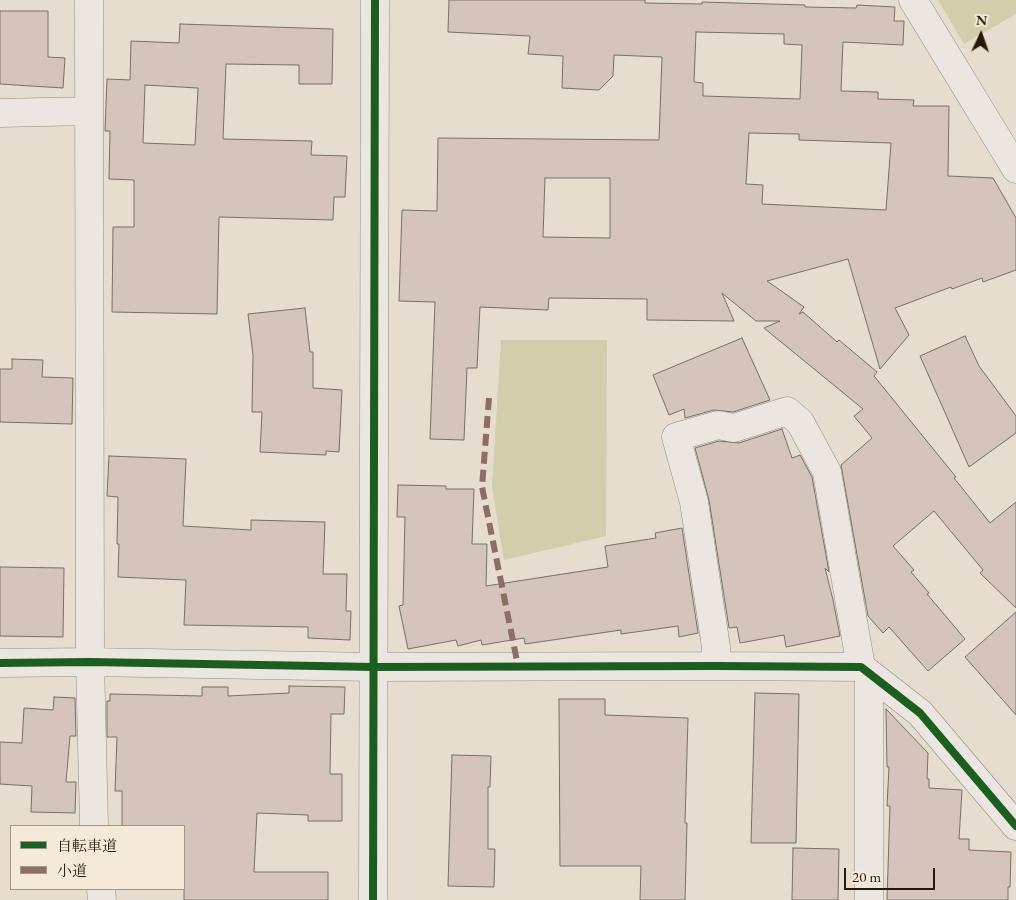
<!DOCTYPE html>
<html>
<head>
<meta charset="utf-8">
<style>
	body { margin:0 }
	#map { position:relative; width:1016px; height:900px; overflow:hidden; background:#e6ddce; font-family:"EB Garamond","Noto Serif JP",serif }
	canvas { display:block }
	.legend { position:absolute; left:10px; top:825px; width:175px; height:65px; box-sizing:border-box; background:#f5ead9; border:1px solid #a29685; margin:0; padding:6px 9px; list-style:none; font-size:15px; color:#251807 }
	.legend li { display:flex; align-items:center; gap:10px; height:25px }
	.legend b { width:25px; border:1px solid #a29685 }
	.north { position:absolute; left:956px; top:10px; width:50px; height:50px; -webkit-text-stroke:4px #f5ead9; paint-order:stroke; rotate:3deg; font-size:14px; font-weight:700; line-height:20px; text-align:center; color:#251807 }
	.north::after { content:''; display:block; margin:auto; width:18px; height:22px; background:#251807; clip-path:polygon(50% 0,100% 100%,50% 72%,0 100%) }
	.scale { position:absolute; left:844px; top:868px; width:91px; height:22px; box-sizing:border-box; border:2px solid #251807; border-top:0; padding-left:6px; font-size:15px; line-height:18px; white-space:nowrap; color:#251807; -webkit-text-stroke:4px #f5ead9; paint-order:stroke }
</style>
</head>
<body>
<div id="map">
<canvas width="1016" height="900"></canvas>
<ul class="legend">
<li><b style="height:6px;background:#1b5e20"></b>自転車道</li>
<li><b style="height:6px;background:#8d6e63"></b>小道</li>
</ul>
<div class="north">N</div>
<div class="scale">20 m</div>
</div>
<script>
const ctx = document.querySelector('canvas').getContext('2d');
ctx.lineJoin = 'round';
function fillPath(path, color) {
  ctx.fillStyle = color;
  ctx.fill(path, 'evenodd');
}
function toPath(rows) {
  const path = new Path2D();
  for (const r of rows) {
    path.moveTo(r[0], r[1]);
    for (let i = 2; i < r.length; i += 2) path.lineTo(r[i], r[i + 1]);
  }
  return path;
}
function trace(path, color, width, dash) {
  ctx.strokeStyle = color;
  ctx.lineWidth = width;
  ctx.lineCap = dash ? 'butt' : 'round';
  ctx.setLineDash(dash || []);
  ctx.stroke(path);
}
fillPath(toPath([
	[938,0,1016,0,1016,14,964,44],
	[501,340,607,340,606,536,504,560,492,487]
]), '#d2cdab');
const building = toPath([
	[449,0,645,0,645,3,702,4,702,2,805,5,805,7,856,8,857,5,895,7,894,21,904,21,903,45,843,42,841,91,878,92,878,99,914,100,913,106,949,106,948,176,993,178,1016,218,1016,270,983,282,982,278,952,289,951,287,895,308,909,335,880,369,848,259,767,281,804,307,799,314,803,312,837,342,839,340,877,372,874,376,956,477,954,478,990,523,1016,502,1016,608,980,573,983,570,934,511,893,546,914,570,911,572,929,593,927,594,965,639,928,671,889,627,883,633,868,616,841,465,872,438,854,416,863,409,764,328,780,321,756,321,722,293,734,321,647,320,647,299,549,298,548,310,480,307,477,368,467,368,464,440,430,439,435,302,399,301,402,210,437,211,438,138,659,140,662,57,614,55,613,76,599,90,562,88,563,56,528,54,530,36,448,32,449,0],
	[696,32,784,34,784,44,802,45,800,99,703,96,703,83,694,82,696,32],
	[749,133,799,134,799,140,891,143,886,210,762,204,763,185,746,184,749,133],
	[545,178,610,178,610,238,543,237,545,178],
	[0,11,48,11,48,57,65,58,63,88,0,84,0,11],
	[180,24,333,29,332,84,299,84,299,65,226,64,223,139,312,141,311,155,347,156,345,197,334,197,333,220,219,217,217,314,112,312,113,227,134,227,134,180,109,179,110,131,105,131,107,79,130,80,131,41,179,43,180,24],
	[145,85,198,88,195,145,143,143,145,85],
	[305,308,310,352,313,352,313,388,342,390,339,452,326,451,326,455,260,452,262,412,252,412,253,355,248,314,305,308],
	[965,336,979,366,1016,416,1016,433,969,467,920,356,965,336],
	[742,338,770,400,733,412,714,410,685,418,684,409,669,415,653,375,742,338],
	[12,359,43,360,42,377,73,378,72,424,0,422,0,369,12,369,12,359],
	[782,429,792,458,800,455,812,477,829,572,825,568,833,600,840,636,786,647,784,635,740,643,737,627,729,628,709,500,695,448,719,441,739,443,782,429],
	[109,456,186,459,183,526,251,530,251,520,325,522,323,574,347,574,346,611,351,611,350,640,308,638,308,627,184,625,186,580,118,577,119,544,117,544,118,497,107,496,109,456],
	[398,485,446,486,446,489,474,489,472,544,487,544,486,586,608,567,605,546,656,538,655,533,682,528,698,633,679,637,678,626,621,634,621,630,525,644,524,638,482,645,481,640,458,646,456,640,408,649,399,606,403,605,405,517,397,517,398,485],
	[0,567,64,568,63,637,0,636,0,567],
	[1016,612,1016,715,965,657,1016,612],
	[289,686,345,687,344,714,331,714,330,774,342,774,342,821,308,821,308,815,257,813,254,872,328,872,328,900,184,900,184,826,122,826,122,791,115,791,117,737,107,737,107,701,110,701,110,694,202,696,202,687,228,687,228,696,289,693,289,686],
	[755,693,799,694,796,843,751,843,755,693],
	[54,697,75,698,76,736,70,736,66,782,76,782,75,813,31,812,32,786,0,784,0,742,22,743,24,708,53,710,54,697],
	[559,699,605,699,605,715,688,718,685,823,687,823,685,900,640,900,641,866,560,866,559,699],
	[886,709,928,753,927,779,929,779,929,788,962,790,959,839,969,839,969,850,1011,852,1010,887,1008,887,1008,900,887,900,890,806,887,806,889,767,887,767,886,709],
	[452,755,491,756,490,787,488,787,488,849,495,849,494,887,448,886,452,755],
	[793,848,839,849,838,900,792,900,793,848]
]);
fillPath(building, '#d4c4bb');
trace(building, '#767066', 1);
const minor = toPath([
	[89,0,90,662,94,826],
	[913,0,1016,169],
	[0,113,89,111],
	[0,663,90,662,374,667,716,666,861,667,920,713,1016,826],
	[716,666,716,647,694,502,676,437,718,425,734,428,787,411,800,422,827,472,861,667],
	[869,675,869,900],
	[101,889,102,900],
	[373,900,375,0]
]);
trace(minor, '#928b80', 29);
trace(minor, '#ebe6df', 28);
trace(toPath([
	[489,398,482,487,518,666]
]), '#8d6e63', 6, [12, 6]);
trace(toPath([
	[0,663,90,662,374,667,716,666,861,667,920,713,1016,826],
	[373,900,375,0]
]), '#1b5e20', 8);
</script>
</body>
</html>
